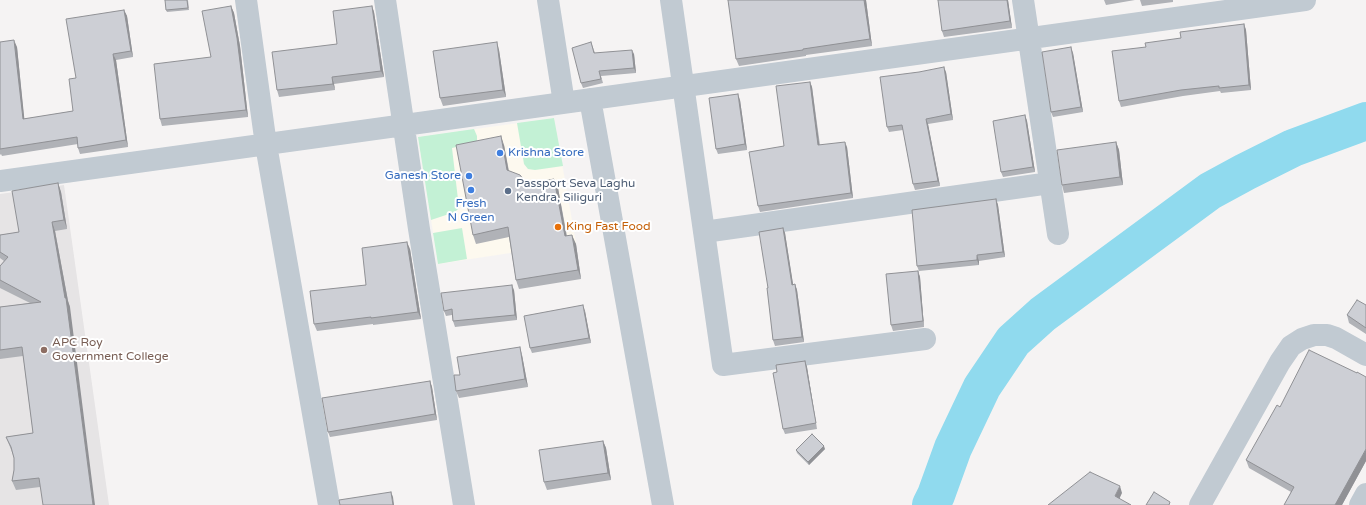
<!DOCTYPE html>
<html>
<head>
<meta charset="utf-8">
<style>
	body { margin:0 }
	canvas { display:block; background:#f5f3f3 }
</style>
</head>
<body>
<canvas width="1366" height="505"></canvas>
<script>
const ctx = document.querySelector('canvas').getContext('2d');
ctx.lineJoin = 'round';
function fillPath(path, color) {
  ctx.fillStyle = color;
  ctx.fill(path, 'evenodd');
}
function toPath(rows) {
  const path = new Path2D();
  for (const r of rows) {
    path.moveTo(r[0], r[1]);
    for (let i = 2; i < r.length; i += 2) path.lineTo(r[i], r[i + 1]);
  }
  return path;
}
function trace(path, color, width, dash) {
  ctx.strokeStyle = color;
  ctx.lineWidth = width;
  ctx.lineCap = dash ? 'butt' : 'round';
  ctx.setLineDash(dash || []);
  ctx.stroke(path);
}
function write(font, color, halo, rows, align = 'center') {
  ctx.font = font + ' "Varela Round",sans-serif';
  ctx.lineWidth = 4;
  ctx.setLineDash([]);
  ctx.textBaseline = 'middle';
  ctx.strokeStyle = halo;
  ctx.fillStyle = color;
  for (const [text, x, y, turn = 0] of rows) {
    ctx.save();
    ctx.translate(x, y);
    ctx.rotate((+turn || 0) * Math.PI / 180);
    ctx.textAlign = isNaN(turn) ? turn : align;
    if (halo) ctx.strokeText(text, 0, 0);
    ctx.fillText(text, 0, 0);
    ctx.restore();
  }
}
fillPath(toPath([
	[554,118,576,243,438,264,418,137]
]), '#fdf9ef');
fillPath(toPath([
	[64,185,109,505,0,505,0,194]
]), '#e6e4e5');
fillPath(toPath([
	[554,118,563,166,535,170,528,169,524,164,517,123],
	[474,129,477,136,477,142,452,148,459,208,455,212,431,220,418,137],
	[462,228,467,259,438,264,433,233]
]), '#c3f1d5');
trace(toPath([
	[931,505,936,495,953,448,982,387,1013,341,1043,314,1210,191,1245,172,1293,148,1366,121]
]), '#90daee', 38);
trace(toPath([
	[246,0,266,145,329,505],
	[385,0,419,229,464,505],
	[548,0,564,103],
	[671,0,723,365,925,339],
	[1023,0,1058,234],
	[590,99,663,505],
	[0,181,1305,0],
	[704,232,1050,183],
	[1200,505,1280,362,1291,346,1302,339,1314,335,1327,335,1336,338,1366,355],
	[1360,505,1366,494]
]), '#c1cad2', 22);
fillPath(toPath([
	[188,0,189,10,167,12,166,10],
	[866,0,872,46,806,55,806,56,739,66,736,59],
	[1008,0,1012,28,944,37,942,31],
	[1104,0,1135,0,1106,5],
	[1140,0,1173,0,1173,2,1142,6],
	[231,6,234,13,240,46,248,117,162,126,160,119,211,57],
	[372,6,374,12,384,77,334,84,335,90,279,97,277,90,337,44],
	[124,10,127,16,133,57,116,60,128,147,80,154,78,148,78,144,2,156,1,154,0,155,0,42,17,47,24,119,73,111,76,78],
	[1244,24,1246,30,1251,90,1221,93,1220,91,1183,96,1121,107,1119,101,1146,47,1181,38],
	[591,42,595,53,634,54,636,73,601,76,603,83,583,88,581,83],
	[499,50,506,97,443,106,440,98],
	[1073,53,1083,112,1053,117,1051,112],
	[946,72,953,120,928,124,940,186,915,190,913,184,903,130,889,132,887,127],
	[810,82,812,87,820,145,847,147,853,198,760,212,758,206,784,146],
	[740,100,747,150,718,154,716,149],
	[1025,115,1027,121,1035,172,1003,177,1001,172],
	[1116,142,1119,150,1123,185,1064,193,1062,185],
	[504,145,509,171,527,184,558,188,567,236,576,244,581,279,519,289,516,280,509,237,476,244,473,235],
	[58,183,61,192,67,229,55,231,68,301,70,307,40,487,16,490,12,481,14,470,14,458,12,452,6,437,33,433,23,356,0,359,0,307,30,303,0,288,0,266,4,261,0,258,0,235,19,232],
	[996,199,998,205,1005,257,979,261,979,265,919,271,917,266],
	[783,228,785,233,793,285,795,284,797,290,804,342,775,346,773,340,768,288],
	[410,249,421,319,373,325,373,324,317,331,314,324,366,285],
	[918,271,920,277,924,327,893,331,891,325],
	[514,290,517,320,455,327,453,321,452,315,446,316,444,311],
	[1366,305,1366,334,1349,323,1347,315],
	[585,311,591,343,532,353,530,348],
	[522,355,528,387,459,398,456,391,460,375],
	[805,361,807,367,817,429,785,434,783,429,777,372],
	[430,381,432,387,437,420,330,437,328,432],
	[603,441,606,448,611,480,547,490,544,482],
	[825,449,809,465,797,453,796,450],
	[1246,460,1366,461,1342,505,1284,505,1291,492,1249,468]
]), '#b0b2b7');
fillPath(toPath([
	[864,0,866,0,872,46,870,39],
	[1007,0,1008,0,1012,28,1010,21],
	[231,6,234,13,240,46,248,117,246,110],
	[372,6,374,12,384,77,381,71],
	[124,10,127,16,133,57,131,51],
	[1244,24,1246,30,1251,90,1249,85],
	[14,40,17,47,25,125,23,119],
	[497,42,499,50,506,97,503,90],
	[1071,47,1073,53,1083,112,1081,107],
	[632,50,634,54,636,73,634,68],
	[113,54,116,60,128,147,126,140],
	[944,67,946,72,953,120,951,114],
	[332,77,334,84,335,90,333,84],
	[810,82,812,87,820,151,818,145],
	[738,94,740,100,747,150,745,144],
	[1025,115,1027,121,1035,172,1033,167],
	[926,119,928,124,940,186,938,181],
	[501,136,504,145,510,179,507,170],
	[845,142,847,147,853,198,851,193],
	[1116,142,1119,150,1123,185,1120,177],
	[554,179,558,188,568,245,565,236],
	[58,183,61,192,67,229,64,220],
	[996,199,998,205,1005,257,1003,252],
	[52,222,55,231,68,301,70,307,95,505,93,505,65,298],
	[783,228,785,233,794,290,792,285],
	[572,235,576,244,581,279,578,270],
	[407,242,410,249,421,319,418,312],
	[977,255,979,261,979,265,977,260],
	[918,271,920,277,924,327,923,321],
	[795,284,797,290,804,342,802,337],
	[512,285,514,290,517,320,515,315],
	[583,305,585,311,591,343,589,338],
	[520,347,522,355,528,387,525,379],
	[805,361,807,367,817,429,816,423],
	[430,381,432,387,437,420,435,414],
	[603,441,606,448,611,480,608,473],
	[824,446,825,449,809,465,808,462],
	[1366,449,1366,461,1342,505,1335,505],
	[1120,486,1122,493,1117,504,1115,496],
	[391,492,393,497,394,505,393,505]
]), '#909195');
const building = toPath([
	[165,0,187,0,188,8,166,10,165,0],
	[728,0,864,0,870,39,803,49,803,50,736,59,728,0],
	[938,0,1007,0,1010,21,942,31,938,0],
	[231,6,237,38,246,110,160,119,154,64,211,57,202,11,231,6],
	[372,6,381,71,332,77,333,84,277,90,272,52,337,44,333,11,372,6],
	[124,10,131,51,113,54,126,140,78,148,77,137,0,149,0,42,14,40,23,119,73,111,69,79,76,78,66,19,124,10],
	[1244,24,1249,85,1219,88,1219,86,1181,90,1119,101,1112,51,1146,47,1145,43,1181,38,1180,32,1244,24],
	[497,42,503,90,440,98,433,51,497,42],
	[591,42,594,53,632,50,634,68,599,71,601,79,581,83,572,48,591,42],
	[1071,47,1081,107,1051,112,1042,52,1071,47],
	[944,67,951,114,926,119,938,181,913,184,902,125,887,127,880,77,919,72,944,67],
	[810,82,818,145,845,142,851,193,758,206,749,152,784,146,776,86,810,82],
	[738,94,745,144,716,149,709,98,738,94],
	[1025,115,1033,167,1001,172,993,121,1025,115],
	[501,136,507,170,520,175,527,184,554,179,565,236,572,235,578,270,516,280,508,227,473,235,456,145,501,136],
	[1116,142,1120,177,1062,185,1057,150,1116,142],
	[58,183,64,220,52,222,65,298,66,298,93,505,43,505,39,478,12,481,14,470,14,458,11,447,6,437,33,433,22,347,0,350,0,307,41,302,0,280,0,266,8,257,0,252,0,235,19,232,12,191,58,183],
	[996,199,1003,252,977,255,977,260,917,266,912,210,996,199],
	[783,228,792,285,795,284,802,337,773,340,767,288,768,288,759,232,783,228],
	[407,242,418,312,371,318,371,317,314,324,310,291,366,285,362,248,407,242],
	[918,271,923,321,891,325,886,274,918,271],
	[512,285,515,315,453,321,452,309,444,311,441,293,512,285],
	[1357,300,1366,305,1366,328,1347,315,1357,300],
	[583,305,589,338,530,348,524,316,583,305],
	[520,347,525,379,456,391,454,375,460,375,457,357,520,347],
	[1309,350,1357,373,1357,372,1366,377,1366,449,1335,505,1284,505,1294,487,1246,460,1277,405,1280,407,1309,350],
	[805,361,816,423,783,429,773,373,777,372,776,365,805,361],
	[430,381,435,414,328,432,322,398,430,381],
	[812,434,824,446,808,462,796,450,812,434],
	[603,441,608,473,544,482,539,450,603,441],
	[1090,472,1120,486,1115,496,1131,505,1048,505,1090,472],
	[391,492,393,505,340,505,339,500,391,492],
	[1154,492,1170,502,1169,505,1146,505,1154,492]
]);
fillPath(building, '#cdcfd5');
trace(building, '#909195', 1);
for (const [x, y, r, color] of [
	[500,153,4,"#3f7fe0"],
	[469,176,4,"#3f7fe0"],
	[471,190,4,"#3f7fe0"],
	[508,191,4,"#5c6f8a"],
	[558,227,4,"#e8710a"],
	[44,350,4,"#8d6e63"]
]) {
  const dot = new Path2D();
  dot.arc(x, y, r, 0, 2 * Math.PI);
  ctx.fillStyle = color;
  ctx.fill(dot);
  trace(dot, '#fff', 1.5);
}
write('12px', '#366cbe', '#fff', [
	["Krishna Store",508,153],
	["Ganesh Store",461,176,"right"],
	["Fresh",471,204,"center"],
	["N Green",471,218,"center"]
], 'left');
write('12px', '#4e5e75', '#fff', [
	["Passport Seva Laghu",516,184],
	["Kendra, Siliguri",516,198]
], 'left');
write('12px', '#c56008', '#fff', [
	["King Fast Food",566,227]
], 'left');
write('12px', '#785e54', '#fff', [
	["APC Roy",52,343],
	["Government College",52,357]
], 'left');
</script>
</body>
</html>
